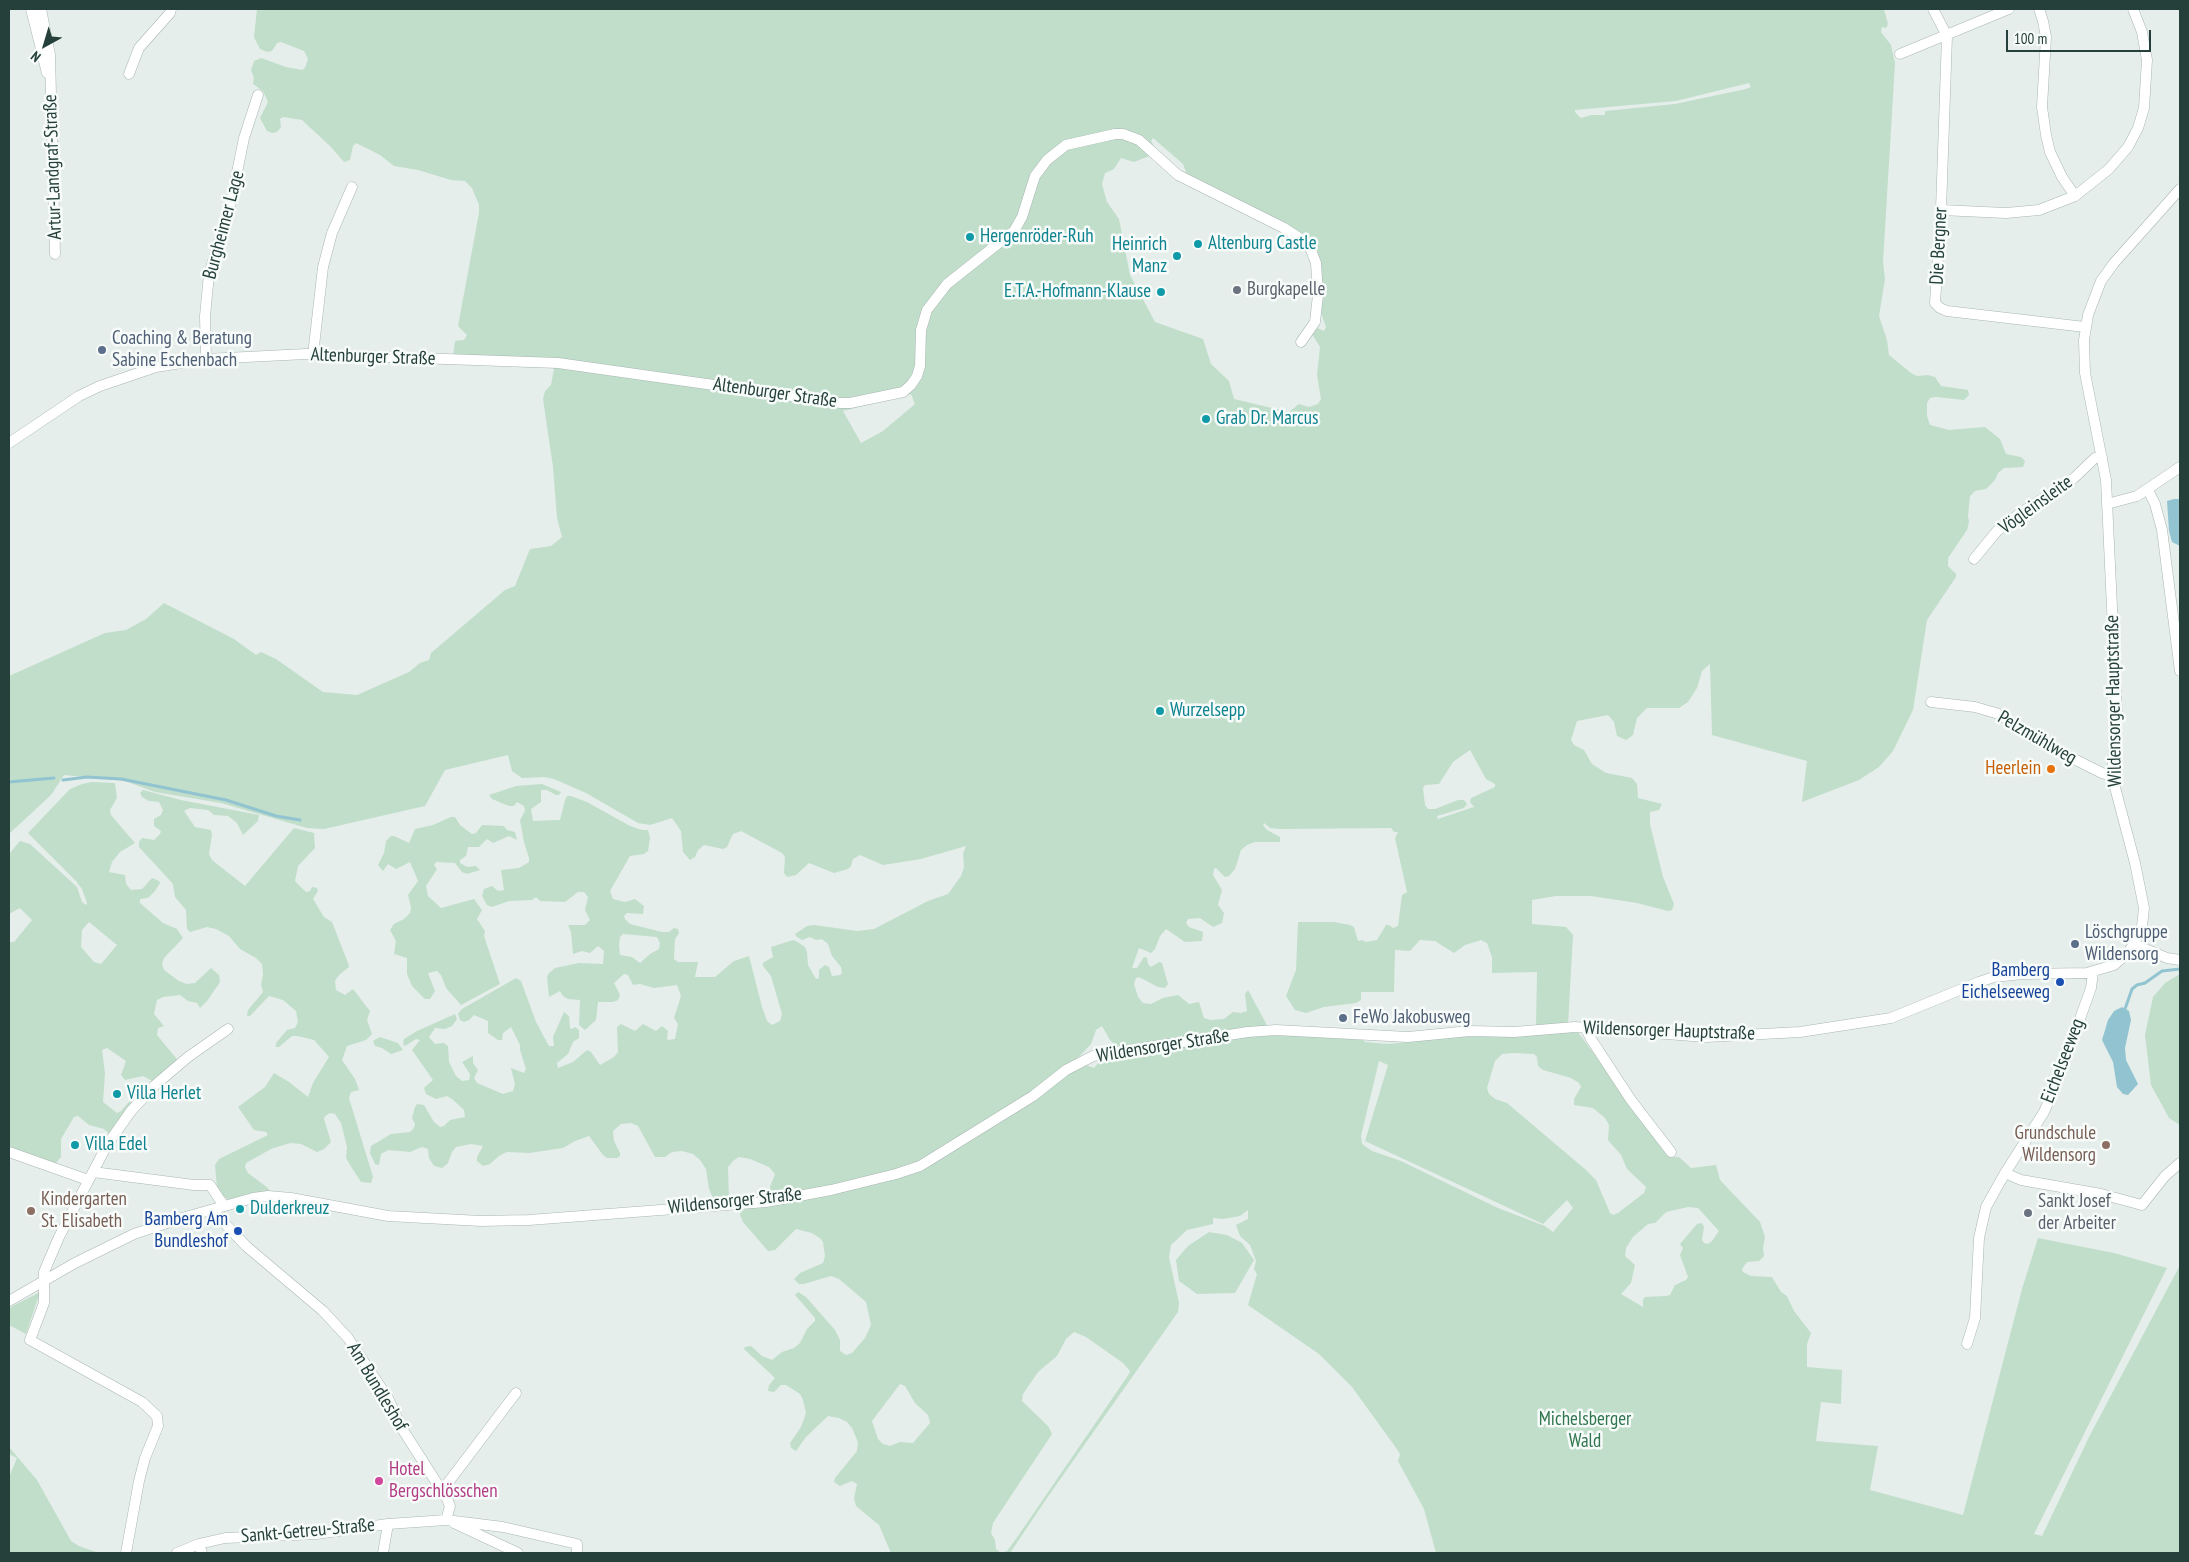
<!DOCTYPE html>
<html>
<head>
<meta charset="utf-8">
<style>
	body { margin:0 }
	#map { position:relative; width:2189px; height:1562px; overflow:hidden; background:#e6eeeb; font-family:"PT Sans Narrow",sans-serif }
	canvas { display:block }
	.frame { position:absolute; inset:0; border:10px solid #25403a; pointer-events:none }
	.north { position:absolute; left:20px; top:20px; width:50px; height:50px; -webkit-text-stroke:4px #f7fbf9; paint-order:stroke; rotate:219deg; font-size:14px; font-weight:700; line-height:20px; text-align:center; color:#25403a }
	.north::after { content:''; display:block; margin:auto; width:18px; height:22px; background:#25403a; clip-path:polygon(50% 0,100% 100%,50% 72%,0 100%) }
	.scale { position:absolute; left:2006px; top:30px; width:145px; height:22px; box-sizing:border-box; border:2px solid #25403a; border-top:0; padding-left:6px; font-size:15px; line-height:18px; white-space:nowrap; color:#25403a; -webkit-text-stroke:4px #f7fbf9; paint-order:stroke }
</style>
</head>
<body>
<div id="map">
<canvas width="2189" height="1562"></canvas>
<div class="frame"></div>
<div class="north">N</div>
<div class="scale">100 m</div>
</div>
<script>
const ctx = document.querySelector('canvas').getContext('2d');
ctx.lineJoin = 'round';
function fillPath(path, color) {
  ctx.fillStyle = color;
  ctx.fill(path, 'evenodd');
}
function toPath(rows) {
  const path = new Path2D();
  for (const r of rows) {
    path.moveTo(r[0], r[1]);
    for (let i = 2; i < r.length; i += 2) path.lineTo(r[i], r[i + 1]);
  }
  return path;
}
function trace(path, color, width, dash) {
  ctx.strokeStyle = color;
  ctx.lineWidth = width;
  ctx.lineCap = dash ? 'butt' : 'round';
  ctx.setLineDash(dash || []);
  ctx.stroke(path);
}
function write(font, color, halo, rows, align = 'center') {
  ctx.font = font + ' "PT Sans Narrow",sans-serif';
  ctx.lineWidth = 5;
  ctx.setLineDash([]);
  ctx.textBaseline = 'middle';
  ctx.strokeStyle = halo;
  ctx.fillStyle = color;
  for (const [text, x, y, turn = 0] of rows) {
    ctx.save();
    ctx.translate(x, y);
    ctx.rotate((+turn || 0) * Math.PI / 180);
    ctx.textAlign = isNaN(turn) ? turn : align;
    if (halo) ctx.strokeText(text, 0, 0);
    ctx.fillText(text, 0, 0);
    ctx.restore();
  }
}
fillPath(toPath([
	[257,9,1884,9,1888,24,1886,28,1882,27,1881,32,1891,45,1895,63,1883,262,1885,279,1879,316,1887,340,1889,355,1911,373,1917,376,1928,375,1935,377,1941,386,1968,390,1969,395,1964,400,1936,397,1930,398,1927,403,1927,416,1930,425,1949,430,1985,427,2000,439,2006,454,2021,457,2025,461,2023,467,2004,468,1998,473,1995,480,1986,489,1975,491,1970,496,1968,516,1969,522,1967,530,1948,558,1948,566,1956,574,1956,577,1927,620,1913,710,1893,751,1879,767,1859,780,1802,802,1807,761,1712,735,1710,664,1702,671,1697,688,1688,702,1679,708,1647,708,1637,718,1633,735,1626,740,1617,736,1614,722,1608,715,1577,721,1571,740,1574,745,1584,750,1592,764,1606,773,1632,778,1637,784,1638,798,1662,804,1659,810,1650,812,1650,824,1663,877,1674,904,1672,910,1668,911,1637,903,1591,896,1556,896,1532,900,1532,924,1566,927,1573,935,1568,1025,1536,1025,1537,972,1492,973,1492,957,1487,943,1481,940,1465,945,1454,953,1435,941,1420,940,1410,951,1395,950,1394,992,1361,992,1361,1000,1356,1003,1324,1007,1306,1013,1295,1010,1286,996,1296,970,1298,922,1334,922,1350,925,1354,927,1358,941,1362,940,1366,942,1377,940,1386,925,1389,925,1393,928,1398,926,1402,895,1407,892,1395,838,1398,832,1394,832,1391,828,1280,829,1270,828,1264,823,1263,825,1267,830,1280,837,1280,842,1255,842,1247,845,1241,850,1235,869,1229,876,1225,877,1216,868,1214,869,1213,875,1222,890,1218,905,1224,913,1222,923,1213,927,1200,918,1188,919,1186,923,1189,927,1203,932,1202,941,1185,942,1166,929,1160,936,1155,949,1151,953,1139,948,1132,968,1137,968,1144,957,1147,958,1148,964,1151,967,1159,962,1162,963,1168,984,1165,988,1158,987,1139,977,1136,978,1134,984,1138,997,1143,1003,1151,1004,1163,998,1178,995,1189,1004,1199,1002,1204,1018,1211,1020,1224,1019,1233,1012,1241,1013,1247,1011,1245,994,1248,990,1268,1027,1362,1039,1365,1042,1375,1043,1388,1044,1479,1035,1508,1037,1569,1031,1578,1032,1669,1157,1679,1157,1691,1168,1716,1165,1720,1180,1760,1222,1765,1237,1763,1248,1764,1256,1759,1261,1747,1262,1742,1269,1743,1272,1751,1276,1772,1277,1781,1292,1787,1296,1794,1311,1811,1333,1807,1344,1807,1367,1842,1370,1841,1404,1821,1402,1816,1441,1878,1446,1870,1490,1963,1515,2022,1289,2038,1238,2114,1253,2167,1268,2034,1534,2042,1536,2090,1435,2180,1265,2180,1553,1436,1553,1424,1509,1398,1461,1400,1455,1399,1452,1352,1387,1319,1354,1248,1305,1257,1274,1254,1269,1256,1261,1250,1245,1240,1236,1236,1225,1248,1219,1248,1210,1240,1216,1223,1219,1213,1218,1213,1224,1187,1230,1171,1245,1169,1257,1179,1303,1178,1312,1049,1495,1010,1553,891,1553,879,1525,856,1506,854,1498,857,1484,852,1481,840,1486,834,1482,835,1478,857,1451,858,1442,852,1428,847,1422,839,1418,828,1416,806,1437,796,1451,791,1448,790,1443,801,1427,806,1413,803,1400,800,1394,786,1385,781,1385,774,1392,768,1391,769,1385,775,1378,744,1349,745,1347,751,1346,762,1356,772,1360,782,1352,794,1348,800,1343,807,1329,815,1321,815,1318,795,1295,798,1292,806,1297,835,1330,840,1340,840,1351,846,1355,852,1353,865,1338,871,1325,866,1302,839,1279,831,1276,804,1284,799,1284,794,1279,800,1273,823,1263,825,1256,823,1242,821,1239,812,1233,796,1229,775,1250,768,1251,743,1222,740,1215,741,1210,766,1205,770,1197,770,1187,775,1174,769,1167,750,1159,739,1157,733,1161,728,1167,729,1199,714,1200,709,1189,706,1169,700,1160,693,1154,682,1151,672,1152,665,1157,655,1157,638,1126,631,1123,621,1124,613,1131,614,1141,620,1153,620,1156,617,1158,607,1158,603,1155,589,1136,575,1141,563,1148,529,1153,507,1152,499,1156,490,1164,483,1166,477,1161,477,1157,483,1146,471,1144,456,1147,452,1152,448,1163,442,1168,434,1166,429,1158,428,1149,422,1147,410,1152,388,1150,381,1154,379,1165,375,1164,370,1153,371,1146,391,1134,410,1132,414,1128,415,1124,412,1118,415,1107,417,1104,424,1105,434,1122,440,1127,444,1126,450,1120,465,1117,464,1110,452,1099,447,1096,436,1099,426,1094,424,1088,433,1080,412,1050,420,1040,416,1039,405,1046,403,1044,404,1039,417,1031,455,1014,457,1019,452,1026,445,1029,435,1028,429,1037,435,1044,444,1043,448,1046,449,1062,456,1076,462,1081,469,1080,470,1074,462,1062,473,1056,473,1063,478,1070,474,1078,477,1083,503,1094,513,1091,515,1084,511,1068,524,1073,526,1069,520,1050,520,1045,511,1027,503,1033,502,1040,498,1040,488,1033,488,1021,474,1015,469,1020,464,1022,460,1020,458,1014,462,1009,516,978,521,981,536,1022,549,1046,554,1046,553,1037,564,1012,569,1016,570,1028,572,1029,575,1027,579,1030,579,1038,573,1042,568,1054,557,1063,558,1068,573,1062,587,1050,591,1052,600,1065,614,1057,618,1052,617,1027,621,1024,635,1031,643,1024,656,1031,662,1026,668,1031,667,1038,668,1040,675,1039,678,1024,674,1018,681,996,677,985,654,988,640,984,633,985,628,975,624,974,614,983,620,995,618,1000,613,1002,598,1002,596,1020,585,1030,579,1025,580,1000,568,999,563,996,560,991,549,997,547,977,549,973,555,968,579,963,603,964,604,951,598,946,590,953,582,951,573,954,571,932,568,925,585,925,590,920,585,910,588,897,584,892,578,892,565,902,540,901,536,897,532,900,509,901,492,907,487,905,482,896,484,889,492,886,498,891,504,890,501,870,519,868,529,862,529,858,524,842,520,820,525,811,524,806,517,802,514,806,509,806,492,799,489,795,516,786,542,784,561,792,559,795,556,795,547,790,541,790,541,802,531,809,533,821,560,820,565,800,567,796,571,796,587,802,630,826,642,830,648,830,650,838,648,851,644,854,630,856,610,891,613,899,625,902,635,899,644,906,643,914,627,913,624,916,625,919,630,924,662,932,669,932,674,928,678,929,679,933,675,939,674,959,678,962,698,962,695,977,715,977,734,961,749,956,762,1007,767,1021,772,1025,780,1021,782,1014,771,976,763,966,763,963,773,957,771,947,793,940,796,941,805,947,807,952,808,965,816,979,819,978,819,970,825,965,829,967,832,976,840,975,842,973,841,967,832,956,828,944,822,939,816,940,810,937,802,940,797,937,795,934,807,926,814,925,857,931,874,929,928,901,948,894,961,876,964,867,963,854,966,846,921,859,883,865,860,855,853,859,851,866,848,869,834,873,809,863,796,875,787,877,784,873,785,857,782,853,741,831,733,834,727,847,723,849,704,845,698,850,695,857,690,860,683,852,681,831,672,818,650,825,638,823,586,793,554,779,544,777,522,778,512,771,508,755,445,770,425,806,324,829,307,828,221,803,155,792,125,781,64,775,51,795,9,834,9,676,105,633,126,630,146,619,164,603,234,639,256,655,261,652,276,659,323,692,357,695,409,672,420,663,429,660,431,653,505,590,515,586,530,549,551,546,562,537,557,518,553,467,543,399,545,391,551,385,554,369,551,367,453,357,455,341,464,340,467,335,458,326,479,213,479,205,472,188,465,181,451,180,418,170,394,166,380,155,356,143,353,146,350,160,344,162,331,147,302,120,283,117,280,119,281,127,277,132,272,133,267,131,260,118,268,102,263,91,253,84,254,78,251,70,254,61,261,58,286,67,302,70,305,68,308,59,304,51,281,42,277,43,272,51,267,52,260,49,254,37],
	[1749,83,1751,87,1746,89,1675,104,1605,111,1605,115,1591,115,1581,118,1575,112,1575,110,1676,101],
	[1153,138,1183,164,1187,175,1314,252,1321,313,1326,327,1324,331,1315,327,1312,334,1320,347,1317,375,1321,399,1318,404,1309,407,1299,404,1289,412,1234,399,1229,381,1211,364,1203,339,1155,322,1130,275,1119,219,1107,202,1102,184,1105,173,1114,169,1121,158,1134,162,1152,155,1155,148,1151,141],
	[911,394,915,404,883,431,861,443,843,411],
	[1470,750,1486,779,1495,784,1495,787,1471,798,1470,802,1474,807,1438,819,1437,816,1464,808,1467,804,1464,800,1458,800,1435,809,1428,809,1425,805,1423,788,1425,785,1439,784,1453,762],
	[623,934,657,937,660,943,659,949,650,954,640,963,632,957,620,955,619,945,620,937],
	[1102,1026,1110,1040,1119,1049,1101,1060,1094,1068,1075,1061,1091,1044,1096,1030],
	[1513,1053,1534,1054,1537,1057,1538,1066,1543,1070,1571,1078,1579,1083,1581,1087,1574,1099,1574,1105,1593,1108,1605,1118,1609,1125,1608,1140,1621,1155,1627,1169,1646,1187,1644,1193,1618,1213,1613,1215,1610,1213,1596,1180,1586,1170,1507,1103,1495,1099,1489,1094,1487,1088,1495,1061,1502,1054],
	[1379,1061,1388,1065,1365,1141,1543,1224,1567,1200,1573,1208,1553,1232,1545,1226,1498,1208,1401,1161,1372,1151,1362,1144,1361,1136],
	[1688,1207,1698,1208,1719,1231,1712,1241,1708,1244,1704,1243,1702,1240,1704,1227,1702,1223,1697,1224,1680,1244,1683,1248,1680,1255,1688,1277,1686,1280,1675,1285,1670,1295,1666,1296,1645,1297,1643,1300,1643,1307,1621,1294,1631,1283,1635,1265,1625,1256,1626,1248,1633,1237,1648,1224,1655,1223,1666,1212],
	[1074,1332,1086,1337,1123,1363,1130,1371,1129,1374,1018,1536,1007,1551,1001,1553,996,1549,995,1540,991,1533,993,1523,1052,1434,1048,1426,1022,1401,1023,1394,1038,1372,1057,1356,1066,1339],
	[900,1384,905,1386,915,1403,928,1415,930,1423,913,1443,900,1442,890,1446,883,1444,878,1439,872,1421],
	[92,782,115,783,117,798,110,810,111,815,135,843,120,852,112,862,109,872,125,875,126,884,131,890,142,889,152,878,159,881,160,883,155,891,148,898,140,899,140,903,163,923,177,929,183,938,164,958,162,964,164,970,179,981,187,984,195,983,211,968,219,975,220,982,207,1001,200,1008,197,1003,188,1001,180,995,163,997,157,1000,154,1014,164,1026,158,1028,157,1035,180,1063,156,1083,143,1076,125,1080,121,1075,126,1061,107,1048,102,1050,105,1073,103,1102,117,1113,121,1111,129,1102,135,1100,112,1136,104,1129,89,1125,78,1116,74,1117,61,1139,61,1157,57,1162,53,1164,9,1149,9,942,14,942,32,920,20,908,9,914,9,854,20,841,30,844,77,887,82,902,86,905,87,903,82,889,76,881,28,833,70,789,82,784],
	[89,922,117,945,101,964,94,962,81,947,82,930],
	[143,790,181,800,259,815,258,821,243,835,237,823,228,816,214,815,208,810,190,808,184,811,195,827,211,830,212,835,209,854,212,860,245,886,294,828,314,833,315,848,298,866,295,881,306,892,310,891,312,887,317,888,318,891,313,899,324,917,332,922,348,963,349,967,339,975,335,981,336,990,345,995,353,989,370,1011,367,1020,372,1034,366,1040,347,1046,342,1060,355,1079,359,1090,351,1092,349,1098,373,1177,371,1183,361,1182,350,1165,346,1158,347,1147,341,1123,335,1114,330,1113,325,1116,324,1119,331,1142,324,1149,317,1152,301,1144,290,1143,271,1149,246,1163,245,1167,248,1173,268,1188,269,1191,232,1202,222,1195,217,1188,215,1165,219,1159,268,1135,266,1132,254,1130,238,1107,265,1087,274,1073,289,1082,308,1097,313,1083,329,1057,314,1040,297,1036,292,1036,279,1047,276,1047,276,1043,287,1030,295,1028,298,1022,296,1011,283,1000,269,996,250,1016,247,1016,248,1010,263,992,261,984,263,975,262,964,256,958,240,949,229,936,216,929,207,927,190,932,187,929,186,910,175,897,173,884,139,847,139,842,142,838,154,840,160,834,161,831,154,826,154,819,161,815,163,810,159,802,149,801,142,797,140,793],
	[451,817,455,817,460,825,472,834,476,833,482,825,504,826,507,830,515,832,517,840,509,836,493,843,487,839,479,847,468,847,466,856,460,860,460,863,467,867,476,866,480,870,467,874,462,872,455,863,436,862,434,865,437,869,426,886,428,896,441,908,474,899,482,910,477,919,485,931,484,936,500,984,461,1005,446,988,441,975,437,971,428,973,435,991,430,999,425,999,412,986,407,974,407,958,394,954,396,941,390,930,394,924,404,919,410,913,411,907,408,895,418,881,410,862,396,869,388,864,383,871,378,865,384,853,386,841,391,836,394,836,409,843,415,829,433,825],
	[2180,974,2180,1125,2169,1118,2151,1085,2145,1035,2153,997,2165,983],
	[380,1037,398,1043,403,1050,391,1054,382,1048,375,1046,373,1041],
	[1209,1232,1227,1235,1242,1243,1254,1260,1235,1293,1197,1294,1179,1281,1176,1260,1188,1246],
	[40,1292,26,1334,9,1325,9,1308],
	[9,1447,37,1480,71,1541,79,1546,99,1553,9,1552,9,1477,17,1458,9,1454]
]), '#c0deca');
fillPath(toPath([
	[2174,499,2180,499,2180,546,2172,542,2169,531,2167,501],
	[2122,1007,2129,1011,2131,1020,2125,1048,2126,1060,2138,1084,2128,1095,2123,1094,2117,1087,2113,1062,2102,1040,2108,1020,2114,1011]
]), '#91c4d0');
trace(toPath([
	[63,780,87,777,121,779,226,800,276,816,300,820],
	[9,782,54,778],
	[2125,1009,2132,989,2137,985,2145,983,2162,971,2180,969]
]), '#91c4d0', 3);
const minor = toPath([
	[31,9,47,73],
	[41,9,50,55,55,254],
	[1933,9,1947,36,1941,210,1935,303,1940,308,1947,311,2085,327],
	[2039,9,2043,21,2046,37,2042,107,2046,135,2050,152,2062,177,2075,196],
	[1900,54,2009,9],
	[129,74,139,48,170,13,171,9],
	[1941,210,2006,213,2039,210,2075,196,2109,169,2128,147,2138,128,2144,108,2147,60,2142,32,2133,9],
	[313,355,323,267,332,233,352,187],
	[206,359,205,316,209,274,231,202,244,138,258,95],
	[9,443,79,396,100,386,156,367,206,359,306,354,558,363,841,403,850,403,903,392,911,385,917,376,920,366,921,330,927,310,947,284,1014,231,1022,217,1035,176,1047,160,1066,145,1115,134,1123,134,1139,140,1178,175,1284,228,1304,241,1311,250,1316,263,1318,295,1315,322,1301,342],
	[2148,490,2155,504,2162,530,2180,671],
	[2107,504,2137,496,2180,467],
	[1974,559,1997,531,2019,514,2074,478,2095,458,2102,457],
	[1931,702,1975,707,1999,714,2032,738,2102,773,2112,776],
	[2134,944,2167,958,2180,960],
	[1585,1027,1591,1039,1631,1100,1671,1152],
	[9,1152,88,1180],
	[93,1172,194,1185,210,1185,224,1206],
	[2005,1173,2021,1180,2101,1194,2142,1205,2165,1176,2180,1163],
	[212,1210,246,1246,323,1311,348,1338,388,1398,401,1427,447,1499,450,1506,446,1520],
	[9,1301,75,1263,134,1234,182,1218,253,1198,268,1196,291,1198,388,1216,481,1221,529,1220,766,1202,831,1190,896,1174,920,1166,1033,1096,1066,1070,1093,1056,1104,1054,1248,1032,1276,1030,1408,1037,1470,1031,1514,1032,1575,1027,1706,1037,1800,1032,1891,1018,1979,982,1994,977,2022,974,2087,973,2114,965,2127,954,2134,944,2142,926,2144,908,2135,863,2112,776,2117,714,2106,480,2085,373,2084,340,2088,315,2101,281,2114,263,2180,189],
	[1967,1344,1975,1318,1979,1238,1986,1207,2005,1173,2044,1112,2059,1077,2091,988,2093,972],
	[441,1492,516,1393],
	[454,1523,518,1553],
	[199,1544,202,1553],
	[126,1553,139,1481,145,1458,158,1426,157,1416,142,1402,30,1340,44,1303,44,1272,59,1237,107,1145,131,1111,154,1086,188,1057,228,1029],
	[177,1553,199,1544,225,1538,316,1534,388,1524,446,1520,503,1527,577,1544,577,1553],
	[383,1553,388,1524]
]);
trace(minor, '#a8b6b2', 11);
trace(minor, '#fff', 10);
for (const [x, y, r, color] of [
	[970,237,5,"#0f9aa8"],
	[1198,244,5,"#0f9aa8"],
	[1177,256,5,"#0f9aa8"],
	[1237,290,5,"#6b7280"],
	[1161,292,5,"#0f9aa8"],
	[102,350,5,"#5c6f8a"],
	[1206,419,5,"#0f9aa8"],
	[1160,711,5,"#0f9aa8"],
	[2051,769,5,"#e8710a"],
	[2075,944,5,"#5c6f8a"],
	[2060,982,5,"#1a4fb4"],
	[1343,1018,5,"#5c6f8a"],
	[117,1094,5,"#0f9aa8"],
	[75,1145,5,"#0f9aa8"],
	[2106,1145,5,"#8d6e63"],
	[240,1209,5,"#0f9aa8"],
	[31,1211,5,"#8d6e63"],
	[2028,1213,5,"#6b7280"],
	[238,1231,5,"#1a4fb4"],
	[379,1481,5,"#d1479c"]
]) {
  const dot = new Path2D();
  dot.arc(x, y, r, 0, 2 * Math.PI);
  ctx.fillStyle = color;
  ctx.fill(dot);
  trace(dot, '#f7fbf9', 2);
}
write('19px', '#25403a', '#f7fbf9', [
	["Artur-Landgraf-Straße",53,167,-92],
	["Burgheimer Lage",224,225,-75],
	["Die Bergner",1939,246,-87],
	["Altenburger Straße",373,357,2],
	["Altenburger Straße",775,393,8],
	["Vögleinsleite",2036,505,-36],
	["Wildensorger Hauptstraße",2114,701,-91],
	["Pelzmühlweg",2037,738,30],
	["Wildensorger Hauptstraße",1669,1031,2],
	["Wildensorger Straße",1163,1046,-9],
	["Eichelseeweg",2063,1061,-69],
	["Wildensorger Straße",735,1201,-6],
	["Am Bundleshof",377,1387,59],
	["Sankt-Getreu-Straße",308,1531,-5]
]);
write('19px', '#0d838f', '#f7fbf9', [
	["Hergenröder-Ruh",980,237],
	["Altenburg Castle",1208,244],
	["Heinrich",1167,245,"right"],
	["Manz",1167,267,"right"],
	["E.T.A.-Hofmann-Klause",1151,292,"right"],
	["Grab Dr. Marcus",1216,419],
	["Wurzelsepp",1170,711],
	["Villa Herlet",127,1094],
	["Villa Edel",85,1145],
	["Dulderkreuz",250,1209]
], 'left');
write('19px', '#5b616d', '#f7fbf9', [
	["Burgkapelle",1247,290],
	["Sankt Josef",2038,1202],
	["der Arbeiter",2038,1224]
], 'left');
write('19px', '#4e5e75', '#f7fbf9', [
	["Coaching & Beratung",112,339],
	["Sabine Eschenbach",112,361],
	["Löschgruppe",2085,933],
	["Wildensorg",2085,955],
	["FeWo Jakobusweg",1353,1018]
], 'left');
write('19px', '#c56008', '#f7fbf9', [
	["Heerlein",2041,769]
], 'right');
write('19px', '#164399', '#f7fbf9', [
	["Bamberg",2050,971],
	["Eichelseeweg",2050,993],
	["Bamberg Am",228,1220],
	["Bundleshof",228,1242]
], 'right');
write('19px', '#785e54', '#f7fbf9', [
	["Grundschule",2096,1134],
	["Wildensorg",2096,1156],
	["Kindergarten",41,1200,"left"],
	["St. Elisabeth",41,1222,"left"]
], 'right');
write('19px', '#30764e', '#f7fbf9', [
	["Michelsberger",1585,1420],
	["Wald",1585,1442]
]);
write('19px', '#b23c85', '#f7fbf9', [
	["Hotel",389,1470],
	["Bergschlösschen",389,1492]
], 'left');
</script>
</body>
</html>
